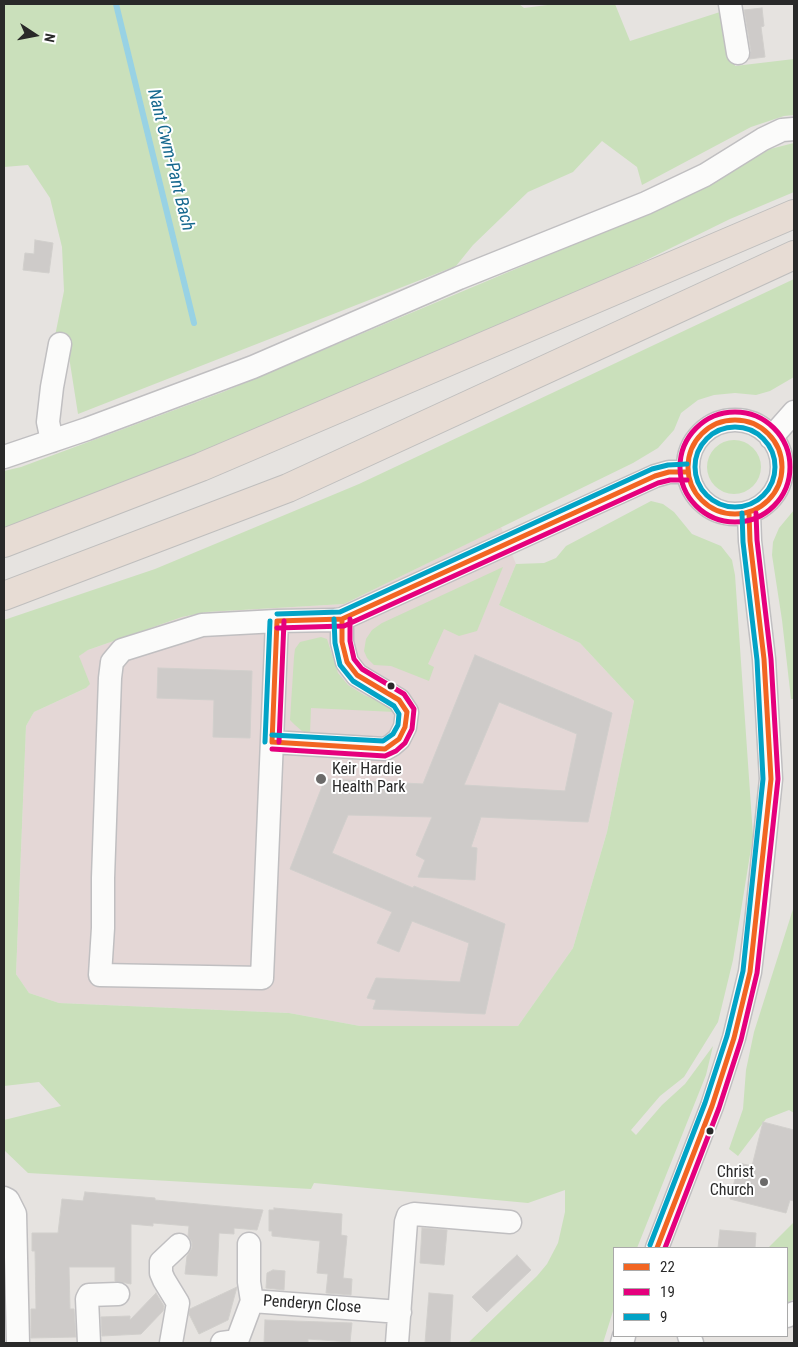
<!DOCTYPE html>
<html>
<head>
<meta charset="utf-8">
<style>
	body { margin:0 }
	#map { position:relative; width:798px; height:1347px; overflow:hidden; background:#e6e3e0; font-family:"Roboto Condensed",sans-serif }
	canvas { display:block }
	.frame { position:absolute; inset:0; border:5px solid #292929; pointer-events:none }
	.legend { position:absolute; left:613px; top:1247px; width:175px; height:90px; box-sizing:border-box; background:#fff; border:1px solid #a9a9a9; margin:0; padding:6px 9px; list-style:none; font-size:15px; color:#292929 }
	.legend li { display:flex; align-items:center; gap:10px; height:25px }
	.legend b { width:25px; border:1px solid #a9a9a9 }
	.north { position:absolute; left:10px; top:10px; width:50px; height:50px; -webkit-text-stroke:4px #fff; paint-order:stroke; rotate:101deg; font-size:14px; font-weight:700; line-height:20px; text-align:center; color:#292929 }
	.north::after { content:''; display:block; margin:auto; width:18px; height:22px; background:#292929; clip-path:polygon(50% 0,100% 100%,50% 72%,0 100%) }
</style>
</head>
<body>
<div id="map">
<canvas width="798" height="1347"></canvas>
<div class="frame"></div>
<ul class="legend">
<li><b style="height:6px;background:#f26522"></b>22</li>
<li><b style="height:6px;background:#e5007d"></b>19</li>
<li><b style="height:6px;background:#02a3c6"></b>9</li>
</ul>
<div class="north">N</div>
</div>
<script>
const ctx = document.querySelector('canvas').getContext('2d');
ctx.lineJoin = 'round';
function fillPath(path, color) {
  ctx.fillStyle = color;
  ctx.fill(path, 'evenodd');
}
function toPath(rows) {
  const path = new Path2D();
  for (const r of rows) {
    if (r.length === 3) {
      path.moveTo(r[0] + r[2], r[1]);
      path.arc(r[0], r[1], r[2], 0, 2 * Math.PI);
      continue;
    }
    path.moveTo(r[0], r[1]);
    for (let i = 2; i < r.length; i += 2) path.lineTo(r[i], r[i + 1]);
  }
  return path;
}
function trace(path, color, width, dash) {
  ctx.strokeStyle = color;
  ctx.lineWidth = width;
  ctx.lineCap = dash ? 'butt' : 'round';
  ctx.setLineDash(dash || []);
  ctx.stroke(path);
}
function write(font, color, halo, rows, align = 'center') {
  ctx.font = font + ' "Roboto Condensed",sans-serif';
  ctx.lineWidth = 4;
  ctx.setLineDash([]);
  ctx.textBaseline = 'middle';
  ctx.strokeStyle = halo;
  ctx.fillStyle = color;
  for (const [text, x, y, turn = 0] of rows) {
    ctx.save();
    ctx.translate(x, y);
    ctx.rotate((+turn || 0) * Math.PI / 180);
    ctx.textAlign = isNaN(turn) ? turn : align;
    if (halo) ctx.strokeText(text, 0, 0);
    ctx.fillText(text, 0, 0);
    ctx.restore();
  }
}
fillPath(toPath([
	[501,527,516,564,499,605,580,643,634,701,607,832,573,948,518,1026,360,1026,289,1013,59,1003,29,993,16,974,26,726,34,712,86,688,79,655,88,650,182,617,207,612,344,604]
]), '#e4d7d6');
fillPath(toPath([
	[4,4,519,4,524,8,555,4,615,4,630,41,720,12,726,12,735,66,794,59,794,115,784,116,751,127,642,185,637,167,602,141,573,172,528,192,473,245,456,266,78,414,67,344,55,336,64,291,62,247,50,198,28,165,4,167],
	[794,143,794,192,730,219,510,327,206,457,4,531,4,471,21,467,223,392,675,202,703,188,770,149],
	[794,279,794,377,770,391,756,395,735,393,714,395,698,400,681,413,674,430,658,448,633,463,344,604,207,612,182,617,88,650,79,656,90,684,86,688,34,712,26,726,16,974,29,993,59,1003,289,1013,360,1026,518,1026,573,948,607,832,634,701,580,643,499,605,516,564,544,563,556,558,566,546,651,501,663,504,674,512,692,534,721,546,732,560,735,575,753,836,733,960,718,1022,684,1077,660,1096,631,1130,636,1135,662,1105,685,1084,713,1046,706,1075,637,1248,614,1248,614,1308,603,1343,468,1343,537,1276,547,1264,558,1243,565,1212,565,1190,528,1203,314,1183,311,1189,28,1173,4,1150,4,1120,61,1106,39,1082,4,1086,4,620,155,569,359,484],
	[734,467,27],
	[794,510,794,699,791,699,782,620,772,555,773,542,779,528],
	[503,567,477,631,459,636,444,629,428,664,434,667,429,681,391,666,374,665,367,658,364,651,366,639,372,630,382,623],
	[321,637,327,639,338,673,348,685,364,695,388,705,395,712,311,708,310,734,302,731,295,725,290,720,294,657,295,649,300,642],
	[794,906,794,1113,789,1110,766,1119,738,1156,729,1149,743,1109,746,1070,754,1032],
	[794,1222,794,1299,787,1303,787,1248,768,1248]
]), '#cae0bb');
trace(toPath([
	[116,4,194,323]
]), '#98d2e4', 6);
const building = toPath([
	[762,8,764,26,761,27,765,57,749,59,751,51,744,10,762,8],
	[35,240,53,243,49,273,23,270,25,253,34,254,35,240],
	[475,655,612,713,588,822,481,817,471,847,477,848,475,880,418,877,425,860,416,855,432,817,348,815,332,853,413,888,414,886,505,924,485,1014,373,1009,376,1000,367,998,376,978,460,982,469,943,412,921,399,952,377,943,392,912,290,869,325,779,423,784,475,655],
	[499,702,577,734,565,791,464,785,499,702],
	[158,668,252,671,250,738,213,737,214,700,157,698,158,668],
	[763,1122,794,1130,794,1201,790,1200,786,1213,730,1199,739,1163,752,1166,763,1122],
	[85,1192,155,1198,155,1200,263,1210,257,1230,234,1228,234,1234,219,1233,217,1276,185,1274,187,1256,192,1248,192,1242,188,1236,189,1226,153,1223,153,1226,131,1224,131,1284,115,1281,115,1267,69,1267,70,1309,74,1309,76,1337,31,1338,31,1309,36,1309,35,1251,32,1251,32,1233,58,1233,62,1199,83,1201,85,1192],
	[274,1208,342,1214,341,1235,347,1236,343,1278,352,1279,351,1295,326,1293,328,1274,317,1273,320,1241,272,1236,272,1231,269,1231,269,1210,274,1210,274,1208],
	[422,1228,447,1230,444,1265,420,1263,422,1228],
	[720,1230,756,1233,755,1248,718,1248,720,1230],
	[517,1255,531,1270,487,1312,472,1297,517,1255],
	[273,1270,285,1271,284,1290,266,1288,267,1273,273,1270],
	[237,1287,228,1320,199,1334,189,1314,190,1309,237,1287],
	[156,1293,164,1306,163,1311,141,1334,102,1336,101,1317,130,1316,130,1320,156,1293],
	[429,1293,453,1295,450,1343,425,1343,429,1293],
	[265,1320,352,1323,350,1342,308,1339,308,1343,264,1343,265,1320]
]);
fillPath(building, '#cecbc9');
trace(building, '#d1cfcc', 1);
const minor = toPath([
	[730,4,738,53],
	[735,467,47],
	[771,438,794,412],
	[52,441,48,422,52,387,60,344],
	[4,457,87,429,253,367,459,278,646,203,705,175,763,139,782,130,794,129],
	[277,621,262,978,100,975,103,928,103,878,110,678,112,662,122,650,202,625,277,621,335,620,342,619,655,476,669,472,687,472],
	[272,742,385,749,392,745,399,739,405,727,407,712,399,700,357,675,347,662,342,642,342,619],
	[4,1198,8,1200,15,1214,18,1343],
	[249,1244,249,1282,252,1301],
	[657,1248,712,1106,734,1038,750,972,757,914,771,779,764,659,750,541,749,513],
	[787,1316,794,1313],
	[689,1336,692,1343],
	[89,1343,87,1299,89,1295,118,1294],
	[171,1343,178,1303,164,1280,161,1273,161,1262,179,1245],
	[222,1343,237,1341,252,1301,400,1312],
	[397,1343,406,1222,408,1216,414,1214,510,1222],
	[622,1343,624,1336]
]);
const highway = toPath([
	[4,543,201,467,794,214],
	[4,596,288,488,794,255]
]);
trace(minor, '#c0bfc1', 25);
trace(highway, '#bfbebd', 30);
trace(minor, '#fbfbfa', 22);
trace(highway, '#e7dcd4', 28);
trace(toPath([
	[735,467,47],
	[277,621,342,619,655,476,669,472,687,472],
	[272,742,385,749,399,739,405,727,407,712,399,700,357,675,347,662,342,642,342,619],
	[272,742,277,621],
	[657,1248,712,1106,734,1038,750,972,771,779,764,659,750,541,749,513]
]), '#f26522', 5);
trace(toPath([
	[735,467,55],
	[277,628,344,626,658,483,670,480,687,480],
	[279,742,284,621],
	[272,749,385,756,396,751,405,743,412,729,414,709,404,694,362,669,354,659,350,641,350,619],
	[665,1248,719,1108,741,1040,757,973,778,779,771,659,757,540,756,513]
]), '#e5007d', 5);
trace(toPath([
	[735,467,40],
	[277,614,340,612,652,469,668,465,687,464],
	[272,735,383,741,393,734,398,725,399,714,394,706,353,681,340,665,335,643,334,619],
	[265,742,270,621],
	[650,1245,705,1103,727,1036,743,971,763,779,757,660,743,542,742,513]
]), '#02a3c6', 5);
for (const [x, y, r, color] of [
	[391,686,4.5,"#292929"],
	[321,779,6,"#6b6a69"],
	[710,1131,4.5,"#292929"],
	[764,1182,5,"#6b6a69"]
]) {
  const dot = new Path2D();
  dot.arc(x, y, r, 0, 2 * Math.PI);
  ctx.fillStyle = color;
  ctx.fill(dot);
  trace(dot, '#fff', 2);
}
write('16px', '#292929', '#fff', [
	["Keir Hardie",332,770],
	["Health Park",332,788],
	["Christ",754,1173,"right"],
	["Church",754,1191,"right"]
], 'left');
write('16px', '#292929', '#fff', [
	["Penderyn Close",312,1305,4]
]);
write('italic 18px', '#17698f', '#fff', [
	["Nant Cwm-Pant Bach",170,160,76]
]);
</script>
</body>
</html>
